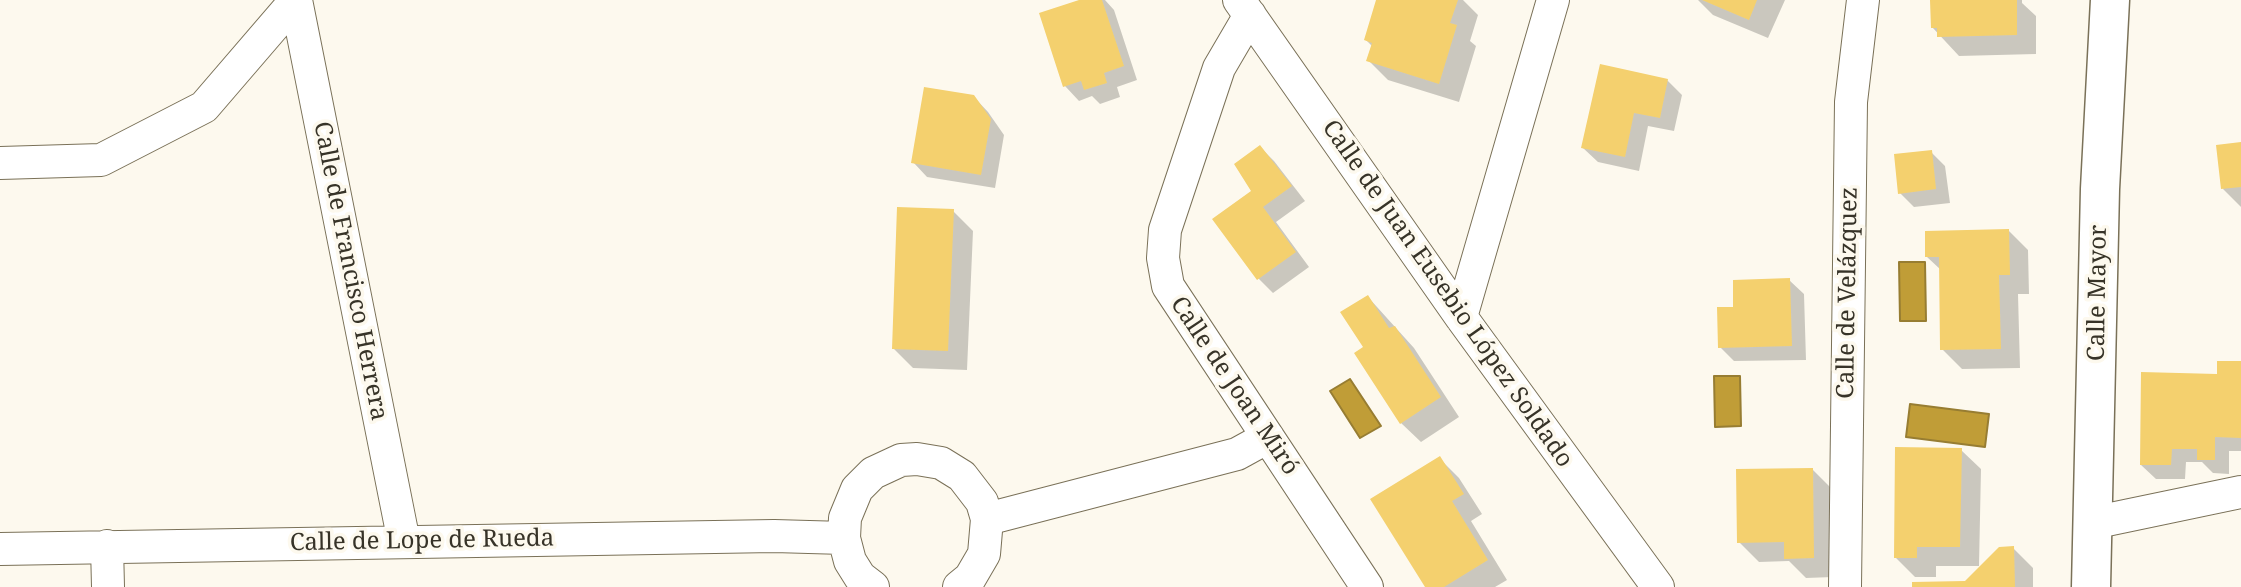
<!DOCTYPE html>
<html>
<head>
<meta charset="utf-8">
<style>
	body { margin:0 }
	canvas { display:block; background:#fdf9ee }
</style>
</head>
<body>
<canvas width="2241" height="587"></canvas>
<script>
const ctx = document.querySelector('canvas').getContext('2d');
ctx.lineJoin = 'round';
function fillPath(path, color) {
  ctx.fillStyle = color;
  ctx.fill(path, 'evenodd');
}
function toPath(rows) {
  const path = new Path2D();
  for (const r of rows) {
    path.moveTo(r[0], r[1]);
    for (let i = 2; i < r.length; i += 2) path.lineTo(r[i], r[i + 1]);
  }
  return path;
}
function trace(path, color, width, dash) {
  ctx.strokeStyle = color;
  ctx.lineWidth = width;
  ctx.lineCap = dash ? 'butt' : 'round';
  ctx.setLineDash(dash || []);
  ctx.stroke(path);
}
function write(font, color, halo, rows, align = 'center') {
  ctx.font = font + ' "Noto Serif",serif';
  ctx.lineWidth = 7;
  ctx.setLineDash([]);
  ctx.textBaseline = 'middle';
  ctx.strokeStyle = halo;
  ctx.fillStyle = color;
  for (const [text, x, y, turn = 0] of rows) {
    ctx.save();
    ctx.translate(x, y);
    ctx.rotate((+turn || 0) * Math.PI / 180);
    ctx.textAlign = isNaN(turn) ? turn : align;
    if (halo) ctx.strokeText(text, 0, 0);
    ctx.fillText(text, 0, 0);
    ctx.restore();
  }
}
const water = toPath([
	[1899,262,1925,262,1926,321,1900,321,1899,262],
	[1714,376,1740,376,1741,426,1715,427,1714,376],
	[1350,379,1381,426,1360,438,1330,391,1350,379],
	[1910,404,1989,414,1985,447,1906,437,1910,404]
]);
fillPath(water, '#c09d37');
trace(water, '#977d32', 2);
fillPath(toPath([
	[1085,0,1105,0,1114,10,1137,80,1117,87,1120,97,1100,104,1092,96,1079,101,1065,86],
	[1378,0,1463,0,1478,15,1470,41,1476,46,1459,102,1388,80,1368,60,1373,47,1366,40],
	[1698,0,1785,0,1768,38,1713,15],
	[1939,0,2022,0,2022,3,2036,16,2036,54,1959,56,1932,27],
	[1667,80,1682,95,1674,131,1648,126,1639,171,1598,162,1583,148],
	[974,97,988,112,1004,135,995,188,927,177,913,162],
	[2241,143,2241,207,2223,189],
	[1260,147,1274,161,1305,201,1276,222,1309,267,1273,293,1259,279,1214,220,1254,191],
	[1931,152,1945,166,1950,203,1914,207,1900,193],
	[953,211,973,231,967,370,913,368,893,348],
	[2009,231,2028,250,2029,294,2018,294,2020,368,1962,369,1942,349,1941,270,1927,257],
	[1789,280,1804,294,1806,360,1734,361,1720,347,1735,309],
	[1368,297,1414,348,1459,417,1421,442,1401,423,1366,348],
	[2241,363,2241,451,2229,451,2229,474,2213,473,2202,462,2186,462,2185,479,2156,479,2141,465,2219,375],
	[1961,450,1981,469,1979,566,1936,566,1936,577,1915,577,1895,557],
	[1439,458,1459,478,1482,514,1471,521,1507,580,1495,587,1427,587],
	[1813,470,1832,489,1833,577,1806,578,1789,561,1759,562,1739,542],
	[2013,548,2033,568,2033,587,1914,587,1966,583]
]), '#0003');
fillPath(toPath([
	[1079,0,1102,0,1124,66,1104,73,1107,83,1084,90,1081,81,1063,87,1039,13],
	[1376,0,1458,0,1450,23,1457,25,1439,84,1366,61,1372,43,1364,40],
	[1702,0,1757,0,1749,20],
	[1930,0,2017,0,2017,35,1937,37,1937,28,1931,28],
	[1600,64,1668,79,1660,118,1634,113,1625,157,1581,148],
	[924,87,974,95,991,119,981,175,911,163],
	[2241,142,2241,187,2221,189,2216,145],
	[1260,145,1292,186,1263,207,1296,252,1257,280,1212,219,1251,191,1234,164],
	[1932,150,1936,189,1898,194,1894,154],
	[897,207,954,209,948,351,892,349],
	[2009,229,2010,275,1999,275,2001,349,1940,350,1939,257,1925,257,1925,231],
	[1790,278,1792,346,1718,348,1717,307,1733,307,1733,280],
	[1368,295,1389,328,1395,326,1441,397,1400,424,1354,353,1363,347,1340,312],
	[2217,361,2241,361,2241,438,2215,437,2215,460,2197,460,2197,449,2172,449,2171,465,2140,465,2141,372,2217,374],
	[1895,447,1962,448,1960,547,1917,547,1917,558,1894,558],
	[1440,456,1464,494,1452,501,1488,560,1444,587,1425,587,1370,499],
	[1813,468,1814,558,1784,559,1784,542,1737,543,1736,469],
	[2014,546,2015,587,1912,587,1912,582,1965,581,1999,547]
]), '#f4d06e');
const minor = toPath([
	[296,0,404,542],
	[1239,0,1461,317,1658,587],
	[1250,15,1219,68,1165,230,1163,258,1168,286,1367,587],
	[0,163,101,160,204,107,296,0],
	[1461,317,1553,0],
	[987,519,1237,454,1268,437],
	[2092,523,2241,492],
	[107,546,108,587],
	[0,549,774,536,844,538],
	[873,587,860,577,850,561,844,538,845,518,857,489,873,473,901,460,917,459,941,463,962,476,982,502,987,519,984,554,970,578,959,587],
	[1845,587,1851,102,1863,0]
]);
const tertiary = toPath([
	[2091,587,2100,189,2110,0]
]);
trace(minor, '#7a7158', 34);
trace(tertiary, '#7a7158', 41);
trace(minor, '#fff', 32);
trace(tertiary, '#fff', 38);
write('24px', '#373328', '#fdf9ee', [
	["Calle de Francisco Herrera",350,271,79],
	["Calle de Velázquez",1848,293,-89],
	["Calle Mayor",2098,293,-89],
	["Calle de Juan Eusebio López Soldado",1447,294,55],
	["Calle de Joan Miró",1234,386,56],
	["Calle de Lope de Rueda",422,541,-1]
]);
</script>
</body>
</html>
